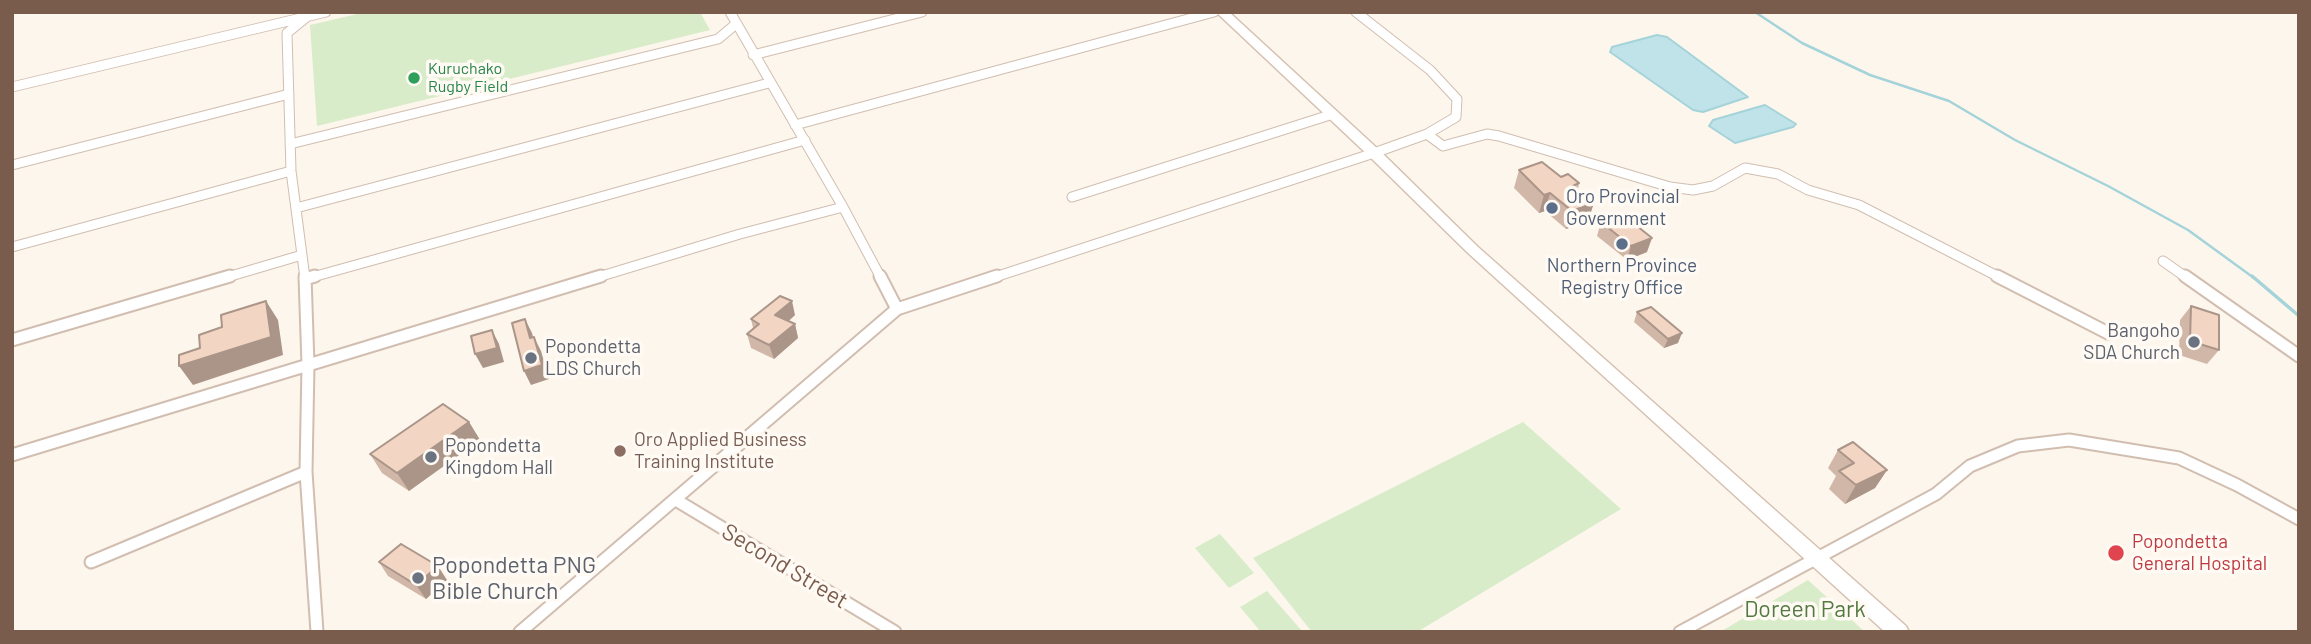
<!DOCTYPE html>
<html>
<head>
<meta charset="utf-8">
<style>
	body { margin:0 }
	#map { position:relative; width:2311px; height:644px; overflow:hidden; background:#fdf6ec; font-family:Barlow,sans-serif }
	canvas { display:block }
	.frame { position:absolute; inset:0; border:14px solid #7a5c4d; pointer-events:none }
</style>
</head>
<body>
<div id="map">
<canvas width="2311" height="644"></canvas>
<div class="frame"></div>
</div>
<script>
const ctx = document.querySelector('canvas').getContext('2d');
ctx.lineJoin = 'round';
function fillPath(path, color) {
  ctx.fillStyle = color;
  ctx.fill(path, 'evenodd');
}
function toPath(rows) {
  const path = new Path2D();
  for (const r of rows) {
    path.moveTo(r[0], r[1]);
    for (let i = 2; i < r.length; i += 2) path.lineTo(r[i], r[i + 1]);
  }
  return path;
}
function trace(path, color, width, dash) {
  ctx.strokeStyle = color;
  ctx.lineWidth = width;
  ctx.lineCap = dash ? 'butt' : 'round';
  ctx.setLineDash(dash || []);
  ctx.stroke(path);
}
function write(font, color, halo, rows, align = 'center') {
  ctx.font = font + ' Barlow,sans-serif';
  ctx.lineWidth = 7;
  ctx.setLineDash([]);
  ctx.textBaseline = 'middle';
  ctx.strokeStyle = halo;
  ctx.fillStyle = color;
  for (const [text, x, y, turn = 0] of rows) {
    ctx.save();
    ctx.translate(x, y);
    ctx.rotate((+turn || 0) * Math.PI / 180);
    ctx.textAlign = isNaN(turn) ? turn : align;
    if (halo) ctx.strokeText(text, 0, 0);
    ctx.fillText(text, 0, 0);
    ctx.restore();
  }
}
fillPath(toPath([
	[366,12,700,12,710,30,317,126,310,25],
	[1523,422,1621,509,1417,632,1312,632,1253,558],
	[1220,534,1254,573,1229,588,1195,548],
	[1808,580,1865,632,1720,632],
	[1267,591,1303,632,1261,632,1240,607]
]), '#d8ecc9');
const water = toPath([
	[1657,35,1667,37,1748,97,1703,112,1693,110,1610,52,1612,47,1657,35],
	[1765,105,1796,124,1793,127,1735,143,1709,126,1713,120,1765,105]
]);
fillPath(water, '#bfe3e8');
trace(water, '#a5d3da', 2);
trace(toPath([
	[1755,12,1802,43,1870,75,1949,101,2015,140,2108,186,2188,230,2254,278]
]), '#a5d3da', 2.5);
trace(toPath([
	[2252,276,2299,316]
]), '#a5d3da', 3.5);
const minorFar1 = toPath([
	[301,12,308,16,287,33,291,171,305,278],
	[730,12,843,207,881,278],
	[753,55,922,12],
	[12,87,326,12],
	[795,125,1214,12],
	[1427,134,1443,146,1487,134,1499,136,1670,187,1693,190,1713,186,1745,168,1778,174,1808,190,1859,205,2001,278],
	[290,144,718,39,736,24],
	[12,165,289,94],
	[1072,197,1333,114],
	[296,208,769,83],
	[12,247,291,171],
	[2163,261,2187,278],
	[224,278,302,255],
	[309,278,805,140],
	[595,278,740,234,843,207],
	[992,278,1374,153,1427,134,1456,117,1457,99,1430,70,1356,12]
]);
const minor = toPath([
	[305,276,308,365,306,472,317,632],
	[880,276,897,309],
	[1997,276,2108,333],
	[2185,276,2299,356],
	[305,279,315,276],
	[12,340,230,276],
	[12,455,601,276],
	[676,500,895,632],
	[91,562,306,472],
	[520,632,897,309,997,276],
	[1680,632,1936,494,1970,466,2018,446,2069,440,2179,458,2237,485,2299,519]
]);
const secondary = toPath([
	[1216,12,1229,12,1379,150,1478,247,1906,626,1909,632,1885,632,1468,253,1369,156,1216,12]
]);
trace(minorFar1, '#d1beb0', 11);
trace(minor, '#d1beb0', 15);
trace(secondary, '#d6c0b0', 3);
trace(minorFar1, '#fff', 9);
trace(minor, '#fff', 11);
fillPath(secondary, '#fff');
fillPath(toPath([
	[1519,170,1561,177,1579,183,1578,190,1588,221,1566,229,1545,211,1539,213,1514,188],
	[1601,222,1647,252,1627,260,1597,236],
	[2191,306,2219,350,2207,364,2179,355,2180,320],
	[1637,312,1678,343,1664,348,1634,322],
	[795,315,789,321,795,324,798,338,774,359,751,348,747,334,753,328,751,319],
	[469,422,480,440,409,491,382,473,370,454],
	[1838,450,1887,470,1875,488,1845,504,1829,489,1836,476,1828,468],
	[379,562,447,580,426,599,388,576]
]), '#d1b7a8');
fillPath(toPath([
	[1550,193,1545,211,1539,213,1544,195],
	[1594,203,1588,221,1566,229,1572,211],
	[1652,238,1647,252,1627,260,1631,246],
	[266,301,278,320,283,355,193,385,179,366],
	[792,301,795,315,779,329,775,315],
	[525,319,532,333,537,353,530,338],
	[795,324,798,338,774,359,769,345],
	[492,330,499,344,504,362,483,368,475,354],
	[1682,333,1678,343,1664,348,1668,339],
	[534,337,541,351,549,379,531,385,524,371],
	[469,422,480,440,409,491,397,473],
	[1887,470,1875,488,1845,504,1856,485],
	[438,566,447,580,426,599,416,585]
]), '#aa9588');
const building = toPath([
	[1542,162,1561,177,1568,174,1579,183,1573,186,1594,203,1572,211,1550,193,1544,195,1519,170,1542,162],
	[1622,214,1652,238,1631,246,1601,222,1622,214],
	[780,296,792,301,775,315,795,324,769,345,747,334,759,324,751,319,780,296],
	[266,301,271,337,179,366,179,355,200,348,199,335,222,327,221,315,266,301],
	[2191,306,2219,315,2219,350,2190,341,2191,306],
	[1651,307,1682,333,1668,339,1637,312,1651,307],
	[525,319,530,338,534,337,542,365,524,371,512,323,525,319],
	[492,330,497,348,475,354,471,336,492,330],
	[443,404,469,422,397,473,370,454,443,404],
	[1853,442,1887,470,1856,485,1839,471,1854,463,1838,450,1853,442],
	[401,544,438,566,416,585,379,562,401,544]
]);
fillPath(building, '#f3d5c3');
trace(building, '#aa9588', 2);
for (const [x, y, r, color] of [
	[414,78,7,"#2e9e5b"],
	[1552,208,7,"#5c6f8a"],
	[1622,244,7,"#5c6f8a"],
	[2194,342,7,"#6b7280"],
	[531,358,7,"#6b7280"],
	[620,451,7,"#8d6e63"],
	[431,457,7,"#6b7280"],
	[2116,553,9,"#e0444e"],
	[418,578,7,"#6b7280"]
]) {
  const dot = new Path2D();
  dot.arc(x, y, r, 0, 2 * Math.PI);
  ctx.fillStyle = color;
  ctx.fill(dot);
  trace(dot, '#fffaf3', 2.5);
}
write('16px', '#27864d', '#fffaf3', [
	["Kuruchako",428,69],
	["Rugby Field",428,87]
], 'left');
write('19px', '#4e5e75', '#fffaf3', [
	["Oro Provincial",1566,197],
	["Government",1566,219],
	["Northern Province",1622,266,"center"],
	["Registry Office",1622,288,"center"]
], 'left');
write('19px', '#5b616d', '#fffaf3', [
	["Bangoho",2180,331,"right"],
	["SDA Church",2180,353,"right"],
	["Popondetta",545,347],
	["LDS Church",545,369],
	["Popondetta",445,446],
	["Kingdom Hall",445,468]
], 'left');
write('19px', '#785e54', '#fffaf3', [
	["Oro Applied Business",634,440],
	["Training Institute",634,462]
], 'left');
write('19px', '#be3a42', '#fffaf3', [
	["Popondetta",2132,542],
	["General Hospital",2132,564]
], 'left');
write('23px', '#5b616d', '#fffaf3', [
	["Popondetta PNG",432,565],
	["Bible Church",432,591]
], 'left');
write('23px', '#7a5c4d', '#fffaf3', [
	["Second Street",785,566,31]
]);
write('23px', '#537a41', '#fffaf3', [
	["Doreen Park",1805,609]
]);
</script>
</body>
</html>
